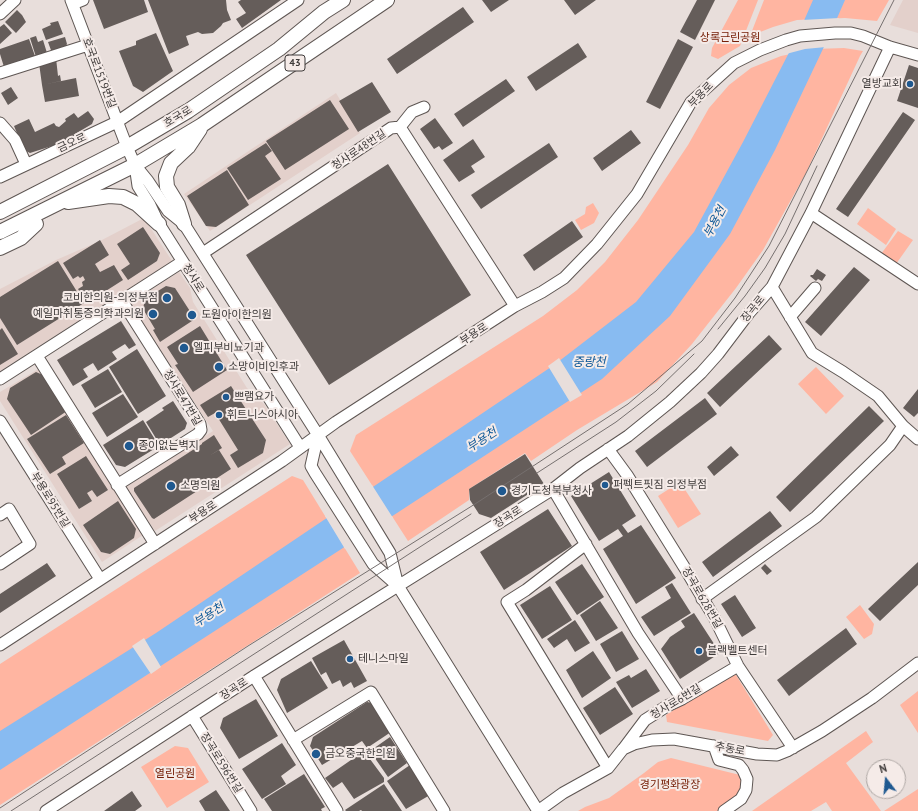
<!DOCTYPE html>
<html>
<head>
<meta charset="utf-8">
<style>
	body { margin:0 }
	#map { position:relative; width:918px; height:811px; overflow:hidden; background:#e8dedb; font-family:"PT Sans",sans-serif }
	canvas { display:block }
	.north { position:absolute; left:866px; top:759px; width:40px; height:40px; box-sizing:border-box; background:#f5ebe8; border:1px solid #aca5a2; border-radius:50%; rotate:344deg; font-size:11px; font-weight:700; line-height:16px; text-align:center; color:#3f3b3a }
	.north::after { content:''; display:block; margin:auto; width:14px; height:18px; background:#1f5990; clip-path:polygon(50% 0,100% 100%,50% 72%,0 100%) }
</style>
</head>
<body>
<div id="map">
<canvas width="918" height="811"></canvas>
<div class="north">N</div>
</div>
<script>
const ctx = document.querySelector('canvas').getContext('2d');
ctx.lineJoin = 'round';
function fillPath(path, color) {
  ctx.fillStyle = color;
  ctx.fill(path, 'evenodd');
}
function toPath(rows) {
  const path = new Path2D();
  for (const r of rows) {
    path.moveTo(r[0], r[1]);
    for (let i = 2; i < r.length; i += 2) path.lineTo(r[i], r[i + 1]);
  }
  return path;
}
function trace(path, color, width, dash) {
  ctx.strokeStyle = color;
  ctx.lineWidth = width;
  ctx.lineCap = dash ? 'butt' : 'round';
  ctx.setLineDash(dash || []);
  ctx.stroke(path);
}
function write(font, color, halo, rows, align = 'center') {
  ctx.font = font + ' "PT Sans","Noto Sans KR",sans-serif';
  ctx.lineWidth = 4;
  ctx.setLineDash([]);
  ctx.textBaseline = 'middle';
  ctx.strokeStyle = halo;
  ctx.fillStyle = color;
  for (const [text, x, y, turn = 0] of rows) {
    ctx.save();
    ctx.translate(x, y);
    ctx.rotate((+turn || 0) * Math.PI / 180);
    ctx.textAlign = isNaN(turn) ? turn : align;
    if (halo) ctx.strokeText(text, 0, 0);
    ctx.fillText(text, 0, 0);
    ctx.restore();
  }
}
fillPath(toPath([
	[903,0,918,0,918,33,890,25],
	[336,93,360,133,210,231,184,194],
	[144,218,172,261,0,371,0,289,56,260,100,241],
	[179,272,190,288,193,302,247,388,264,404,290,444,155,531,126,487,213,431,130,303],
	[40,368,143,535,102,562,0,401,0,392]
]), '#e3d0cb');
fillPath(toPath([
	[738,0,758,0,740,46,718,59,711,56,712,48],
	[764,0,889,0,877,21,845,18,797,20,773,27,750,36],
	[844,48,863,51,860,56,806,173,763,250,736,288,692,344,657,382,577,430,531,461,525,453,469,489,469,500,408,541,350,451,356,435,543,316,577,290,605,262,638,220,688,145,709,108,729,85,751,68,781,56,815,49],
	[593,203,599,213,594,223,581,230,575,220,585,214,586,207],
	[868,208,896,229,886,245,857,224],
	[898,231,913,240,896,264,881,254],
	[816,367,844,396,826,414,798,384],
	[292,476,303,480,360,573,0,805,0,664],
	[680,482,701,514,678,528,658,496],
	[860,605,874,624,872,634,864,639,846,617],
	[728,674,736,675,773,735,768,741,667,722,666,715],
	[918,691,918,733,900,705],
	[866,731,873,742,846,763,881,811,832,811,826,802,811,811,752,811],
	[175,746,188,748,209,782,167,808,141,767],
	[671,758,740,775,743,785,740,796,717,811,578,811,585,807,609,798,644,773,658,762],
	[918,789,918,811,884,811]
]), '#ffb5a1');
fillPath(toPath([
	[813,0,845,0,831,32,775,150,730,234,670,316,602,379,397,513,0,770,0,731,156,633,554,365,636,302,694,232,743,142,796,39]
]), '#88bbf1');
fillPath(toPath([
	[839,18,826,47,805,49,786,54,802,20],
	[559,358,582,395,570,402,548,366],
	[372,485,393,518,345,549,325,516],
	[144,638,161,667,151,674,132,646]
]), '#e8dedb');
fillPath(toPath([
	[93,0,144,0,148,12,104,29],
	[148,0,226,0,227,10,231,20,223,23,221,26,213,33,202,34,198,32,186,36,189,45,169,54],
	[241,0,281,0,242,28,236,19,246,13,238,2],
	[482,0,509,0,491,12],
	[564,0,596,0,575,15],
	[697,0,715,0,695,40,680,32],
	[463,7,474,22,397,74,387,59],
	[17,10,22,15,26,22,16,33,5,22],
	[58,21,63,34,46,40,42,29,51,25,50,23],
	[4,24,12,33,0,44,0,27],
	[156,33,173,71,143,92,133,86,119,51,136,45,136,41],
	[36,36,38,42,43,40,47,53,36,57,30,38],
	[65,37,67,44,64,49,52,53,48,42],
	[29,39,35,56,4,67,0,54,0,49],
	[678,39,693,47,660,109,646,102],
	[578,43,587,57,536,91,527,77],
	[56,58,58,76,60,75,61,81,42,85,39,63],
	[909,65,918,68,918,108,897,101],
	[76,78,79,96,45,102,42,85],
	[506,79,515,91,463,127,454,114],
	[372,82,391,112,358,132,339,101],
	[11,87,18,98,8,105,1,93],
	[330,100,349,129,285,170,266,141],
	[88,111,94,119,92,124,58,144,30,153,24,150,14,126,29,119,35,132,54,123,56,126,59,127,66,121,65,119,74,113,78,118],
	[903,112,915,120,848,217,836,209],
	[435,118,453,143,442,150,439,146,434,149,420,129],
	[631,130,641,143,602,171,593,158],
	[473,139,485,157,471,166,475,172,459,182,443,160],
	[266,143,272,151,265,156,281,179,248,200,227,168],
	[549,143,558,157,481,209,471,195],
	[388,164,471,295,329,385,246,255],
	[227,170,249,205,216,227,206,226,187,196],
	[572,221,583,237,534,271,523,255],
	[143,227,160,253,157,261,128,280,121,270,130,264,117,244],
	[100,240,109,255,95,264,100,272,114,265,123,280,87,303,78,289,83,286,82,282,85,280,83,276,80,278,78,276,73,279,63,263],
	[58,261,84,303,17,345,0,318,0,297],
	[854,267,870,280,821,336,805,322],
	[817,269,826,275,822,281,818,279,816,281,810,276,811,275,813,275],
	[166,286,175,288,195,319,160,342,153,330,155,329,143,309,145,299],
	[121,321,136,345,129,349,125,344,112,352,117,359,98,371,93,363,83,369,88,377,73,386,57,360],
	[200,326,227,370,193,392,175,365,178,364,167,347],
	[2,328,18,354,0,365,0,330],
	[769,335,782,349,720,407,707,393],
	[137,349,166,396,138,414,109,367],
	[108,369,122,392,95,408,81,385],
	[36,372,43,375,67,411,31,435,7,399,10,388],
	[231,386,266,440,263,453,238,468,230,455,238,450,215,413,208,417,200,405],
	[918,389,918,413,914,417,903,408],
	[123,394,138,417,107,437,92,413],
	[705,398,717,414,647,467,635,451],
	[173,401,187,423,185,429,160,445,146,422,164,410,162,408],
	[869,406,884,421,790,512,776,497],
	[66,415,84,443,62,457,66,464,50,474,27,439],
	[143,420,159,446,125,467,116,465,103,445],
	[214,435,222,448,209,456,219,450,231,469,154,519,152,518,134,491,134,488,202,444,202,443],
	[731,446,739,455,714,476,707,467],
	[525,454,544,484,491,518,479,514,470,500,469,489],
	[86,456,108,490,97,497,92,490,87,493,92,501,79,509,57,474],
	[609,472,636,516,622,525,628,533,641,525,676,578,636,604,603,549,623,536,618,529,599,541,571,496],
	[118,501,136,529,134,538,110,554,101,552,83,525],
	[548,509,572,546,504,590,480,552],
	[770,511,782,526,713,577,702,562],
	[918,562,918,585,880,621,868,609],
	[47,563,56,576,0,613,0,594],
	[582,564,604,597,577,615,555,582],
	[765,564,772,571,767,575,761,568],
	[672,583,691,613,654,636,641,617,671,598,665,587],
	[550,586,572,620,542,639,520,605],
	[735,595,756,628,742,637,721,604],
	[600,601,618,628,596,641,580,615],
	[694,613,720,653,680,679,661,649,670,637,685,627,681,621],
	[575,620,590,643,575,652,567,639,554,648,547,639],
	[846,628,857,644,789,696,777,680],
	[622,631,639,659,616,672,600,644],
	[344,640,367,681,354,688,351,682,343,687,340,680,332,684,326,672,321,675,312,658],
	[593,651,611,678,582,698,566,670],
	[311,661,328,688,287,713,277,690,281,679],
	[646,669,660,691,632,708,616,682,629,675,631,678],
	[615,687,633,714,600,735,583,708],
	[256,699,278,736,239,759,220,728,223,718],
	[367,702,373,703,391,732,367,748,362,741,322,765,310,746,313,737],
	[390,737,407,763,388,777,370,751],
	[282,743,296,765,281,776,286,784,262,799,242,769],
	[364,751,384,778,384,782,354,799,342,782,333,788,325,778],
	[410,765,430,795,406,809,387,781],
	[304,774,325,807,321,809,322,811,272,811,264,799],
	[384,784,402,811,362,811,361,810,359,811,346,811,345,810],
	[216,790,230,811,205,811,199,801],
	[132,791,142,806,135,811,104,811]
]), '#655d5a');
const minor = toPath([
	[71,0,127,147,135,165,148,181,168,211,184,224,318,435,390,553,398,586],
	[73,4,83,0],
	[0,14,15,0],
	[0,73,88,45],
	[0,123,15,140,26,164],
	[400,127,412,112,424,107],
	[135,165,138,186,150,205,159,224,300,447],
	[0,177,117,122,298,0],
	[811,213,918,284],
	[203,253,391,128,400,127,515,306],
	[772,287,812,353,843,372,878,396,903,426,918,439],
	[790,317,815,288],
	[37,356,155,544],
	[0,379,182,262],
	[0,421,100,579],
	[318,435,311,466,315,473,373,564,398,586,538,811],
	[608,449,627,475,686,570,715,619,738,666,793,748],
	[117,485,198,434,201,430,200,424,122,301],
	[553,489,638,633,682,699],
	[0,515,9,509,30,544,0,564],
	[586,544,526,590,507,602,608,768],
	[702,599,816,517,890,445,903,426],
	[0,645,282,461,336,422,515,306,542,292,564,278,597,244,637,194,691,102,734,63,760,50,786,40,800,36,835,33,851,33,863,36,890,47,918,55],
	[254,676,337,811],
	[192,716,251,811],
	[293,740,371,692,444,811],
	[714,746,719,760,739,765,743,770,747,779,746,790,741,799,724,811],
	[624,748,645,720,667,706,682,699,738,666],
	[46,811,254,676,553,489,580,468,628,436,670,402,701,373,718,354,749,313,772,287,811,213,890,47],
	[538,811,563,793,608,768,623,749,634,744,652,740,674,739,757,754,777,755,787,751,822,731,872,698,918,663]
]);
const major = toPath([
	[68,202,109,196,123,197,137,204,159,224],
	[0,212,127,147,188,111,279,49,324,12,343,0],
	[184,224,178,205,167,187,166,176,171,163,188,147,200,129],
	[0,232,135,165,202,125,387,0],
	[0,248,21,238,36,224]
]);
trace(minor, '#5e5653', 13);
trace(major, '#5e5653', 16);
trace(minor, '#fff', 11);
trace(major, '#fff', 14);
trace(toPath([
	[718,329,745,296,765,268,785,234,817,166],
	[537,473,616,422,656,391,694,354],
	[0,808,248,646,475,504,628,404,702,341,735,298,769,246,894,0],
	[11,811,471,514]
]), '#76706f', 1);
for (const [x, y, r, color] of [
	[910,84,4,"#1f5990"],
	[167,298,5,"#1f5990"],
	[153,314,5,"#1f5990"],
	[192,315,5,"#1f5990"],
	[184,348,5,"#1f5990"],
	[219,367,5,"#1f5990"],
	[226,397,4,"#1f5990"],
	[219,415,4,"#1f5990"],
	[129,446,5,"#1f5990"],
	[605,485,4,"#1f5990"],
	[171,486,5,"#1f5990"],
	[502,491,5,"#1f5990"],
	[699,651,4,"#1f5990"],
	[350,659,4,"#1f5990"],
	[316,754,5,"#1f5990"]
]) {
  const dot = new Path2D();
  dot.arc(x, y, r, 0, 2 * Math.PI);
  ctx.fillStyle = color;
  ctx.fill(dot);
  trace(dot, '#f5ebe8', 1.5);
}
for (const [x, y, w] of [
	[295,63,20]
]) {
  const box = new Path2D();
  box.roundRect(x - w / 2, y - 8, w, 16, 3);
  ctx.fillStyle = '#f5ebe8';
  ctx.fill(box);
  trace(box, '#3f3b3a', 1);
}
write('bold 10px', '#3f3b3a', null, [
	["43",295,63]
]);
write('11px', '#772109', '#f5ebe8', [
	["상록근린공원",730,38],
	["열린공원",175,774],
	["경기평화광장",670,785]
]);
write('11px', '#3f3b3a', '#f5ebe8', [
	["호국로1519번길",99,73,69],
	["부용로",701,95,-46],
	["호국로",178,117,-31],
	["금오로",72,143,-25],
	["청사로48번길",359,150,-34],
	["청사로",193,278,58],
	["장곡로",753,309,-51],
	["부용로",474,334,-33],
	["청사로47번길",182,398,59],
	["부용로95번길",50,500,58],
	["부용로",203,512,-33],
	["장곡로",508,517,-32],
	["장곡로628번길",702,598,60],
	["장곡로",234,689,-33],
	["청사로6번길",676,702,-31],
	["추동로",730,749,11],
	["장곡로596번길",221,763,58]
]);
write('11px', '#3f3b3a', '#f5ebe8', [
	["열방교회",902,84,"right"],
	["코비한의원-의정부점",158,298,"right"],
	["예일마취통증의학과의원",144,314,"right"],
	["도원아이한의원",201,315],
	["엘피부비뇨기과",193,348],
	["소망이비인후과",228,367],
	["쁘램요가",234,397],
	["휘트니스아시아",227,415],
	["종이없는벽지",138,446],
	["퍼펙트핏짐 의정부점",613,485],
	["소명의원",180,486],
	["경기도청북부청사",511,491],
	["블랙벨트센터",707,651],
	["테니스마일",358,659],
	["금오중국한의원",325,754]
], 'left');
write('italic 12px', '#0c5797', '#f5ebe8', [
	["부용천",715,222,-62],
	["중랑천",589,363],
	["부용천",482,440,-33],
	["부용천",209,615,-33]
]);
</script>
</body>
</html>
